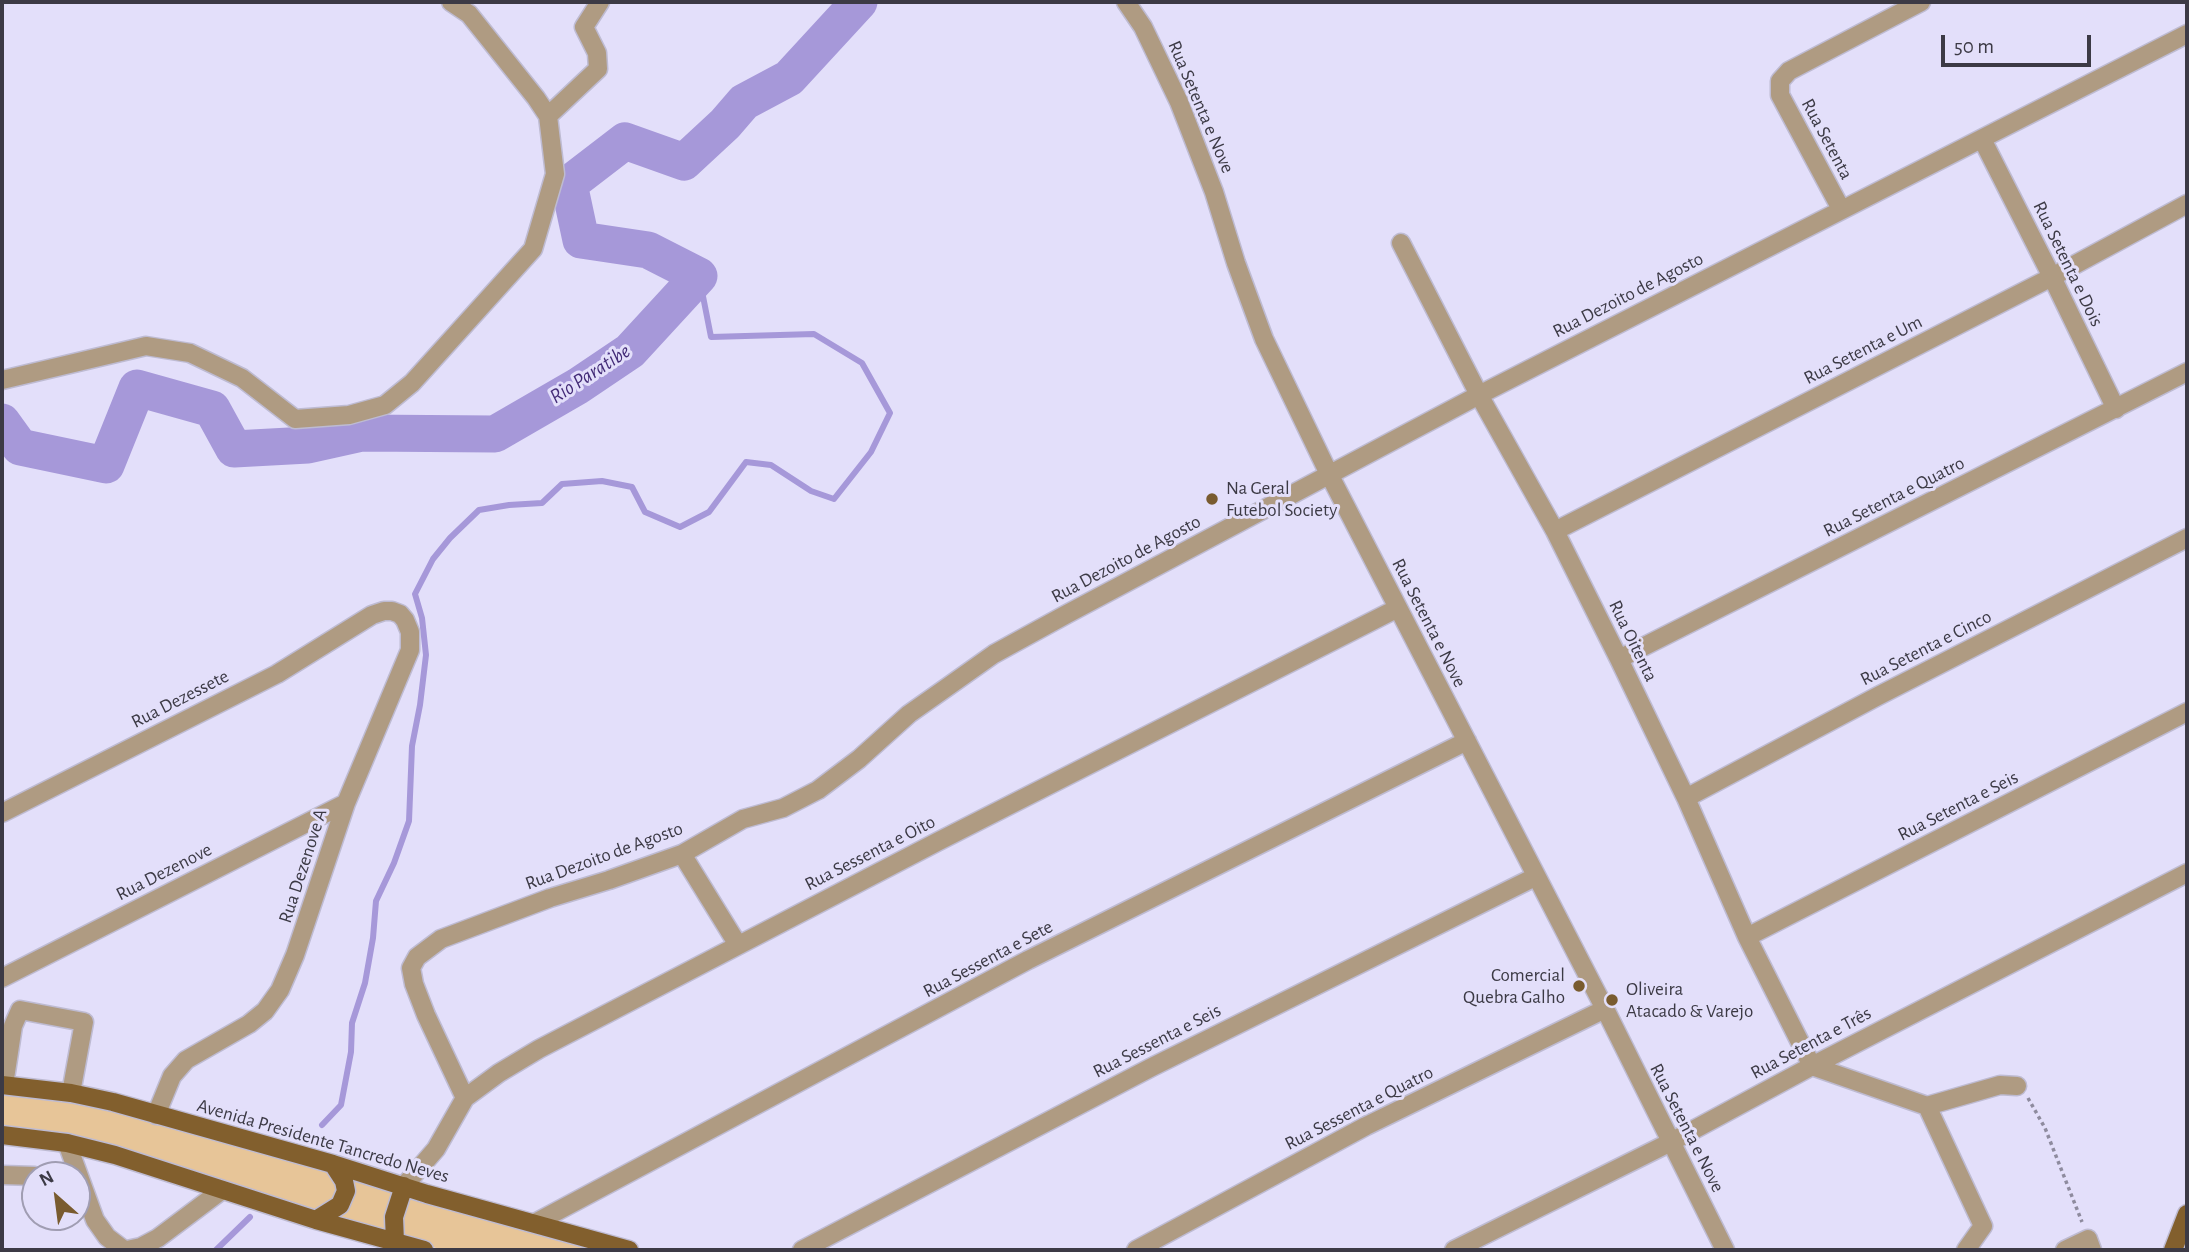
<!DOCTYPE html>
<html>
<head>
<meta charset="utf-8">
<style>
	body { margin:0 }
	#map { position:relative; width:2189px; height:1252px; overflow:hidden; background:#e3dffa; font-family:"Alegreya Sans",sans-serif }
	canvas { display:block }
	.frame { position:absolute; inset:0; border:4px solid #3c3a45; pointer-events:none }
	.north { position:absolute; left:21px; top:1161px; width:70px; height:70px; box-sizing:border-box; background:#e3dffa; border:2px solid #a09db2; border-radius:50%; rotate:332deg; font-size:19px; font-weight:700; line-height:28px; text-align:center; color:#3c3a45 }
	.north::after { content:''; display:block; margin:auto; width:24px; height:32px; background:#795b2f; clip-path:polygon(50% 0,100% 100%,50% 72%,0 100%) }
	.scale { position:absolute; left:1941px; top:35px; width:150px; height:32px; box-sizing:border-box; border:4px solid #3c3a45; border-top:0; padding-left:9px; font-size:21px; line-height:24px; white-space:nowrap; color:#3c3a45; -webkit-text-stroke:5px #e3dffa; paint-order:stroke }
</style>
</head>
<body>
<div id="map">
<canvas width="2189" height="1252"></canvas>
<div class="frame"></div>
<div class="north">N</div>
<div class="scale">50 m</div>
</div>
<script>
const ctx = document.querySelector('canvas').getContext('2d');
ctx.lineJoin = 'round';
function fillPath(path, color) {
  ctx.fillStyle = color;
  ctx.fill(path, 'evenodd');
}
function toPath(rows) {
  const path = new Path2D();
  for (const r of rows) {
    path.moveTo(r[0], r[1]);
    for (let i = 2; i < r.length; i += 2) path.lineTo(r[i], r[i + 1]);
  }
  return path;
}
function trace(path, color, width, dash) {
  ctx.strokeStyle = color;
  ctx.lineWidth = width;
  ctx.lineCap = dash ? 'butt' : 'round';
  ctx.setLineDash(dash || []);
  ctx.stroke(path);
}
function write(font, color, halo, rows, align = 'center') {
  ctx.font = font + ' "Alegreya Sans",sans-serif';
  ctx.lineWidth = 6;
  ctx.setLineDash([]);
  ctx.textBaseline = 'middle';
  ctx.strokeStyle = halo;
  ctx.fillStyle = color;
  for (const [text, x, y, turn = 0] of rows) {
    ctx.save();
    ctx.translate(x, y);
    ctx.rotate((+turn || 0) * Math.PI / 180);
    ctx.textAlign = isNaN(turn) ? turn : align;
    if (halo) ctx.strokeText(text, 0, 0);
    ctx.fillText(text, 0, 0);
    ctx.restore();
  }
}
fillPath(toPath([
	[2,1091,93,1104,600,1250,443,1250,212,1184,2,1131]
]), '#e7c598');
trace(toPath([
	[322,1125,341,1105,351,1052,352,1023,365,983,373,938,376,901,394,863,409,821,412,746,420,705,426,655,422,618,415,594,433,559,450,538,479,510,509,505,542,503,562,484,602,481,632,487,645,512,680,527,709,512,746,462,771,465,811,491,834,499,871,452,890,413,862,363,814,334,711,337,699,276],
	[216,1250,250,1217]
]), '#a698d9', 6);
trace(toPath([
	[2,422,20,447,106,465,137,388,212,409,234,449,308,445,362,433,495,434,578,386,630,351,699,276,648,250,581,240,569,184,625,141,684,162,725,124,744,102,789,78,859,2]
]), '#a698d9', 37);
const minor = toPath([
	[1126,2,1143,27,1179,102,1214,192,1236,263,1264,339,1329,474,1605,1009,1725,1250],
	[548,116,598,69,597,53,584,27,600,2],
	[1982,139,2052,277,2116,409],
	[1841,209,1780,95,1780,81,1789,71,1921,2],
	[1401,243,1479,395,1555,531,1619,659,1686,798,1747,937,1812,1066,1927,1106,2000,1085,2017,1086],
	[2,380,146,346,190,353,242,378,295,419,349,415,385,405,412,383,533,249,555,174,548,116,536,98,469,14,451,2],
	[1555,531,2052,277,2187,204],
	[1619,659,2187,372],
	[1686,798,1878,696,2187,538],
	[2,813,277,674,372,615,384,611,392,611,400,614,405,620,410,632,410,650,346,803,295,955,280,990,265,1011,249,1024,186,1060,172,1076,156,1115],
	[682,854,738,945],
	[1747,937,2187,712],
	[2,978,346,803],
	[4,1085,13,1026,20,1010,84,1022,71,1093],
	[465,1098,426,1015,414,984,411,968,417,957,441,939,550,898,609,880,682,854,743,819,783,808,818,790,859,759,909,714,946,688,994,654,1067,614,1479,395,2187,34],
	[1927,1106,1983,1226,1966,1250],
	[67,1143,95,1220,107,1237,124,1250],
	[2,1175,35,1176],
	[404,1186,436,1149,465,1098,499,1073,539,1049,937,842,1398,608],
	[535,1223,1028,960,1467,741],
	[127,1250,141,1247,158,1238,222,1190],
	[802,1250,1152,1067,1535,877],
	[1136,1250,1366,1126,1605,1009],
	[1454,1250,1671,1142,1812,1066,2187,873],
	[2065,1250,2088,1239,2092,1250]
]);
const major = toPath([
	[2,1085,71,1093,113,1102,333,1164,427,1194,629,1250],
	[2,1135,67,1143,115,1155,316,1220,424,1250],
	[316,1220,340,1205,346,1191,344,1181,333,1164],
	[395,1242,394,1217,404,1186],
	[2173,1250,2187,1214]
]);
trace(minor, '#bebbd2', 21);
trace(major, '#bebbd2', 21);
trace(toPath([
	[2028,1098,2045,1128,2082,1222]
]), '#8e8b9e', 3.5, [3.5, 3.5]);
trace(minor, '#af9b82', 18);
trace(major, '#825f2d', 18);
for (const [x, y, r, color] of [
	[1212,499,7,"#795b2f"],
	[1579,986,7,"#795b2f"],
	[1612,1000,7,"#795b2f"]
]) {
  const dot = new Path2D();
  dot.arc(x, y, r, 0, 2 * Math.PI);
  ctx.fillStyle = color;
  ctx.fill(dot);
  trace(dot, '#e3dffa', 2.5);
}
write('19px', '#3c3a45', '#e3dffa', [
	["Rua Setenta e Nove",1201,107,67],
	["Rua Setenta",1827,139,62],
	["Rua Setenta e Dois",2068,264,64],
	["Rua Dezoito de Agosto",1628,295,-27],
	["Rua Setenta e Um",1863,350,-27],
	["Rua Setenta e Quatro",1894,497,-27],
	["Rua Dezoito de Agosto",1126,559,-28],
	["Rua Setenta e Nove",1429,623,63],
	["Rua Oitenta",1633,641,64],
	["Rua Setenta e Cinco",1926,648,-27],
	["Rua Dezessete",180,699,-27],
	["Rua Setenta e Seis",1958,806,-27],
	["Rua Sessenta e Oito",870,853,-27],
	["Rua Dezoito de Agosto",604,856,-20],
	["Rua Dezenove A",303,866,-72],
	["Rua Dezenove",164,872,-27],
	["Rua Sessenta e Sete",988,959,-28],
	["Rua Sessenta e Seis",1157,1041,-27],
	["Rua Setenta e Três",1811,1043,-28],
	["Rua Sessenta e Quatro",1359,1108,-27],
	["Rua Setenta e Nove",1687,1128,63],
	["Avenida Presidente Tancredo Neves",323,1141,16]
]);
write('19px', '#3c3a45', '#e3dffa', [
	["Na Geral",1226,488],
	["Futebol Society",1226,510],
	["Comercial",1565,975,"right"],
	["Quebra Galho",1565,997,"right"],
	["Oliveira",1626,989],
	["Atacado & Varejo",1626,1011]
], 'left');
write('italic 21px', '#432b77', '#e3dffa', [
	["Rio Paratibe",590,374,-33]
]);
</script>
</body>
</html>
